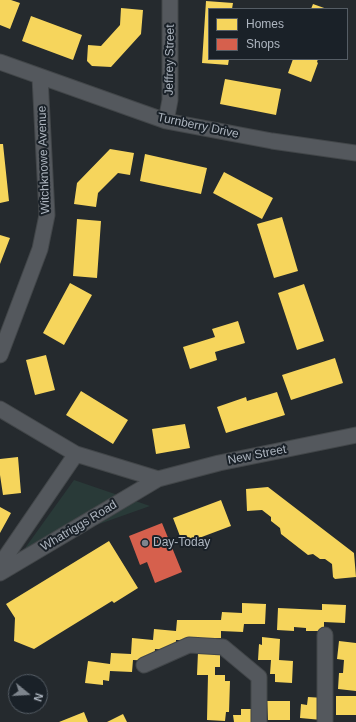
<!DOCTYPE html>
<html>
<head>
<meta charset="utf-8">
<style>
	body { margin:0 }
	#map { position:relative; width:356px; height:722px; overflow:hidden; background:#252a2e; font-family:Arial,sans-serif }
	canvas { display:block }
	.legend { position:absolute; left:208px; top:8px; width:140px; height:52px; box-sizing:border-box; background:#1a2128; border:1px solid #555d65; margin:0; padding:5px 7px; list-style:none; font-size:12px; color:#aeb6c0 }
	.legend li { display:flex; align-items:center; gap:8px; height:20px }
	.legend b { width:20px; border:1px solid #555d65 }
	.north { position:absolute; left:8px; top:674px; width:40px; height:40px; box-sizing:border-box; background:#1a2128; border:1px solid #555d65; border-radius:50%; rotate:108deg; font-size:11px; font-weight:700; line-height:16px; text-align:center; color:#aeb6c0 }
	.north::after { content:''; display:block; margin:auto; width:14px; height:18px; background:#7e858d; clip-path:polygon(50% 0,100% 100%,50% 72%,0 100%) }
</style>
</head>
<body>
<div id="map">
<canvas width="356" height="722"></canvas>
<ul class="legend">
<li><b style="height:11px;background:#f6d55c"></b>Homes</li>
<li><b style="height:11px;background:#d6604d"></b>Shops</li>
</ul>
<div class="north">N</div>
</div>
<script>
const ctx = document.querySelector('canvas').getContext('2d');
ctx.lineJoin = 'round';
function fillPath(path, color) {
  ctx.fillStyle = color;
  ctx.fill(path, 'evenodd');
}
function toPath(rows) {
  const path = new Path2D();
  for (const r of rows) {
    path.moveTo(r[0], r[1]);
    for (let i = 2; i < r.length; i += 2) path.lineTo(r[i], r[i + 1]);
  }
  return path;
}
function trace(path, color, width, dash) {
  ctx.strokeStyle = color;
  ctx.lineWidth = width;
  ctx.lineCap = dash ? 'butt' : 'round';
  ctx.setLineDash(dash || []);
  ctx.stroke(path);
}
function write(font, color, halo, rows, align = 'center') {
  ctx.font = font + ' Arial,sans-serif';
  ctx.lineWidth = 4;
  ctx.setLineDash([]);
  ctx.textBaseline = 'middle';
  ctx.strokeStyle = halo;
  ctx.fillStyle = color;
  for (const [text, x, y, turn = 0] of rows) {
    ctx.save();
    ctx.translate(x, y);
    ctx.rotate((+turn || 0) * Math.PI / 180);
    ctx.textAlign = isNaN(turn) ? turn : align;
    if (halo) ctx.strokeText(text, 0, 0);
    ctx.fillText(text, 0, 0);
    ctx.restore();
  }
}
fillPath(toPath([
	[74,480,150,506,23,551]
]), '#293a38');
fillPath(toPath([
	[0,0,11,0,20,3,10,29,0,25],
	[206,1,233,3,232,9,209,9,209,59,229,59,228,65,202,63],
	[313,4,327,9,311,9],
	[121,8,143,10,141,34,111,67,92,66,87,61,88,45,101,46,120,25],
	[31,16,82,35,73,60,22,41],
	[293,59,318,59,317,62,318,63,311,82,288,73],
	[225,79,281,89,276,115,220,104],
	[0,144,3,144,9,201,0,203],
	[110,149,134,153,130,175,118,173,98,193,96,207,74,204,77,183],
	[145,154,207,168,201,194,140,181],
	[224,172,273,198,262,219,213,193],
	[282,217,298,271,274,278,257,224],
	[77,219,101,221,97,278,73,276],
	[0,235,10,238,0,264],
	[70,283,92,295,64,345,43,333],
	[304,284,324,341,297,350,278,293],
	[238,321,245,343,215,352,217,360,190,369,183,347,215,337,212,329],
	[46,355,55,390,35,395,26,360],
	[335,358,343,383,291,400,282,375],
	[81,391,128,420,113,444,66,415],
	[277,392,285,415,226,433,217,407,246,397,247,401],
	[185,424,190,448,156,454,152,429],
	[18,457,21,493,3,495,0,475,0,459],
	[268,487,354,553,356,577,335,579,333,577,332,564,325,559,320,559,313,554,308,555,281,534,280,528,271,521,271,517,262,510,247,511,246,489],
	[221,500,231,526,183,544,173,518],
	[0,507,11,513,0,533],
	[109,541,138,588,114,603,112,601,34,649,14,641,15,618,6,604],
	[242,603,266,604,265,624,244,624,243,632,221,631,221,638,191,638,191,640,176,640,176,650,155,649,154,661,133,660,132,672,110,671,109,681,103,680,103,685,85,683,88,661,110,664,111,653,131,654,132,638,153,640,154,629,176,631,177,620,221,620,222,612,242,613],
	[322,604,346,605,345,623,324,622,324,631,306,631,306,628,294,627,294,631,277,630,278,608,322,610],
	[262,637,280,639,279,660,293,661,292,683,275,682,275,674,270,674,271,660,258,660,259,644,262,645],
	[339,641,356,643,356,691,338,689,339,673,343,673,344,660,337,659],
	[198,652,220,653,220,667,215,667,215,675,225,675,225,681,230,681,229,712,226,712,225,721,207,720,208,675,197,675],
	[336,696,356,696,356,715,336,715],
	[308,697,324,698,322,720,300,718,301,704,307,705],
	[267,701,290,701,290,720,268,720],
	[241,709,256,709,257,722,234,722,233,715,241,715],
	[84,712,88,722,59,722],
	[123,714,127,722,107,722]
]), '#f6d55c');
fillPath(toPath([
	[162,523,182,572,155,583,147,562,140,565,129,536]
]), '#d6604d');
const minor = toPath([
	[0,62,166,121,272,141,356,153],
	[166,121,170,100,170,0],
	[0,355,40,249,47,215,40,77],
	[0,409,76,454,158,479],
	[0,565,76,454],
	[0,573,158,479,219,463,356,435],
	[144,665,189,645,223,647,259,677,259,722],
	[325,722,325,635]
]);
trace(minor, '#424649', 17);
trace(minor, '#54585d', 15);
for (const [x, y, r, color] of [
	[145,543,4,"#7e858d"]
]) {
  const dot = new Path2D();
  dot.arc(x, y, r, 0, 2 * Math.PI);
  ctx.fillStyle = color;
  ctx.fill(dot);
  trace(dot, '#1a2128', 1.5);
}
write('12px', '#aeb6c0', '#1a2128', [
	["Jeffrey Street",170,60,-89],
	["Turnberry Drive",198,126,12],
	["Witchknowe Avenue",44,160,-92],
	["New Street",257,455,-11],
	["Whatriggs Road",79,526,-31]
]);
write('12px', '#aeb6c0', '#1a2128', [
	["Day-Today",153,543]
], 'left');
</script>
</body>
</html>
